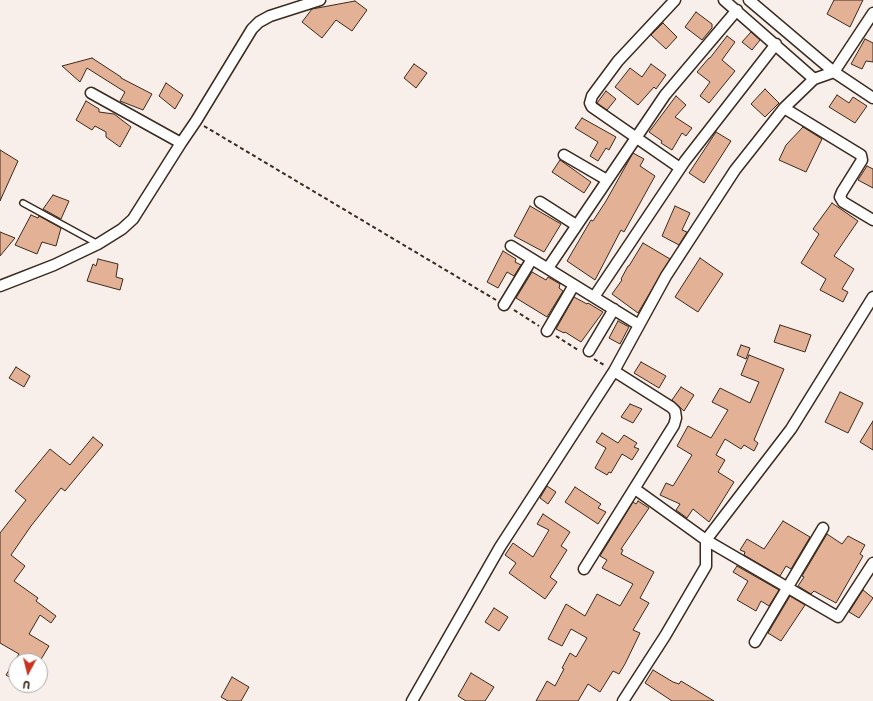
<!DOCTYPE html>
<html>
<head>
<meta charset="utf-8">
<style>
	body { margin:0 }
	#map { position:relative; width:873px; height:701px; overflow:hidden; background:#f9efea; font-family:"Shantell Sans",sans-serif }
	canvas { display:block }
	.north { position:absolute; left:8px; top:653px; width:40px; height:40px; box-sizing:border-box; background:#fff; border:1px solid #b1aaa5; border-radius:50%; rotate:187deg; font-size:11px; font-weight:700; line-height:16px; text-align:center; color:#3b2a1e }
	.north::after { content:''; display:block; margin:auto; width:14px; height:18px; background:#c8321e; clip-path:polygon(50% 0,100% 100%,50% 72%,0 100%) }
</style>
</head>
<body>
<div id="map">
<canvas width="873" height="701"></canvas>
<div class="north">U</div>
</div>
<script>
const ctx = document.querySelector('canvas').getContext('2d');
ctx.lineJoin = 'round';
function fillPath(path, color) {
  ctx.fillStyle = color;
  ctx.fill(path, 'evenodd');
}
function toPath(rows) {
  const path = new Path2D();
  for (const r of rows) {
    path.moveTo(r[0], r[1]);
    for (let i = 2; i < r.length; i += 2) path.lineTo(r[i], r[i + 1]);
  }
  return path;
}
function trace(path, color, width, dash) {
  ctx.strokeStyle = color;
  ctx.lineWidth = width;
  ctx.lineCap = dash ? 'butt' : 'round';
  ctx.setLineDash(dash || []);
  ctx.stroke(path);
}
const building = toPath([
	[834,0,863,0,850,27,827,14,834,0],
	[355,1,367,10,352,31,336,20,322,38,302,22,312,9,355,1],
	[696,12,712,24,712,28,702,40,685,27,696,12],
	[663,23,677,37,666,49,651,35,663,23],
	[751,32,760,40,752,50,742,42,751,32],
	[727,36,735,42,722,60,735,71,709,103,700,96,710,82,697,72,709,58,710,58,727,36],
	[865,39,873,43,873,62,866,61,862,69,851,64,865,39],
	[92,58,121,77,121,78,152,94,143,110,120,101,125,92,87,68,80,82,62,66,92,58],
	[414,64,427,73,416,88,404,78,414,64],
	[651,64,666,75,656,89,654,87,638,105,615,87,630,68,642,77,651,64],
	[166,83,183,95,175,109,159,96,166,83],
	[765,89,779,103,765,117,751,104,765,89],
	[606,91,616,99,607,110,597,103,606,91],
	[837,95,849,103,853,97,867,106,855,123,829,107,837,95],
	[676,96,686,105,675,117,692,128,686,136,682,133,672,150,661,143,662,141,649,132,676,96],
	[86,101,99,109,99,112,114,114,131,127,120,147,106,137,106,132,95,126,92,130,76,120,86,101],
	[582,118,616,137,609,150,606,148,598,161,590,156,598,142,575,128,582,118],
	[803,127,822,139,806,172,779,160,786,145,803,127],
	[716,132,731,141,704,183,689,173,716,132],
	[0,150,18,161,0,201,0,150],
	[633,153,644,159,640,166,655,176,624,232,621,230,595,280,567,261,591,220,593,221,606,201,633,153],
	[560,160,591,182,584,193,552,172,560,160],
	[867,166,873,169,873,188,858,180,867,166],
	[53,195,69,201,61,219,43,209,53,195],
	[832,203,858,221,834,256,854,269,842,289,848,292,843,302,820,290,826,279,801,263,819,234,813,229,832,203],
	[530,206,561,224,544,252,514,236,530,206],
	[675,206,690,213,682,230,687,232,679,245,662,236,675,206],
	[31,215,38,218,39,216,61,228,56,246,42,242,37,254,15,245,31,215],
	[0,232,15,238,0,256,0,232],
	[643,243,670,259,638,313,612,294,622,280,621,279,628,266,629,266,643,243],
	[503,251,516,259,515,262,521,265,514,276,507,272,498,288,487,282,503,251],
	[700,258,723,274,698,312,675,297,700,258],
	[98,259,118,264,116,277,123,279,120,290,87,281,93,264,96,266,98,259],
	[532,272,546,280,548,277,560,284,559,288,563,291,547,317,516,298,532,272],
	[574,297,587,304,588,303,603,312,581,342,565,332,564,333,556,329,574,297],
	[618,321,629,327,620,344,609,338,618,321],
	[780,325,811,335,805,352,774,342,780,325],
	[741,345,750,348,746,359,737,355,741,345],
	[749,355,784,369,754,440,758,443,754,451,744,445,741,449,725,439,716,455,725,460,718,472,734,482,709,522,693,509,687,518,676,510,680,504,660,495,666,483,673,486,692,455,677,446,688,426,711,438,728,410,712,402,720,388,750,403,759,382,741,375,749,355],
	[641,362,666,376,659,388,634,373,641,362],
	[16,367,30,376,24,387,9,378,16,367],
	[681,387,694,395,684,411,672,400,681,387],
	[840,392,863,403,848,433,825,422,840,392],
	[630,404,642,409,633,423,621,417,630,404],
	[873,421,873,450,860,442,873,421],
	[602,433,618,443,624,435,637,443,634,447,639,449,632,460,622,454,611,473,609,472,607,475,595,468,606,448,596,442,602,433],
	[93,437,103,445,65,491,61,488,31,526,11,555,25,566,14,581,38,598,36,601,56,616,51,623,40,615,29,634,49,646,40,661,16,661,16,681,6,675,19,654,0,643,0,533,26,500,15,491,50,449,70,465,93,437],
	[547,486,556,492,548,504,540,498,547,486],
	[575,487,601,504,598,508,606,512,598,524,565,502,575,487],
	[638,501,649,508,621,549,623,550,621,554,654,572,640,598,649,603,633,630,640,633,625,664,619,674,613,671,600,692,588,684,578,701,536,701,547,681,555,686,564,669,562,668,570,653,576,657,587,638,571,629,562,646,548,639,566,604,585,616,597,594,620,606,633,584,602,568,607,560,600,556,633,502,636,504,638,501],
	[543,514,570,532,561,546,567,550,550,577,557,582,545,599,509,573,516,563,505,555,513,543,533,557,549,530,537,524,543,514],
	[783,521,810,537,791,569,786,566,780,576,744,555,745,552,740,550,747,539,764,549,783,521],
	[827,534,842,544,848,536,865,545,860,554,863,556,836,603,814,591,811,594,798,586,804,577,802,576,827,534],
	[737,566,779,590,769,606,761,601,756,611,737,600,748,581,733,572,737,566],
	[863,590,873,598,859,618,849,612,863,590],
	[790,596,805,605,781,641,768,633,790,596],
	[494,608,508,617,499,631,485,622,494,608],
	[653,670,673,682,679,684,681,681,714,701,672,701,645,683,653,670],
	[471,673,494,687,485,701,466,701,458,696,471,673],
	[232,677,249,687,241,701,228,701,221,697,232,677]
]);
fillPath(building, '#e3b195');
trace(building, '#3b2a1e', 1);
const service = toPath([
	[23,203,98,244]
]);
const minor = toPath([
	[675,0,618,61,592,96,590,103,592,107,680,168],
	[724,0,814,79],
	[749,0,834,72],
	[873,13,834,72,873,98],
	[91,93,181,143],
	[784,108,861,155,862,160,842,192,840,197,843,202,873,220],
	[564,155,607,180],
	[540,202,576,225],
	[511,246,639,325],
	[548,268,665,95,737,10],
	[0,286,54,265,98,244,122,229,133,219,181,143,196,121,252,29,259,22,270,16,320,0],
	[594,297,685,161,776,44],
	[504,305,532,259],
	[547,331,574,285],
	[589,351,614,309],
	[635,489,706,540,838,617,873,563],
	[584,569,674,425,676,418,675,411,671,407,614,371],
	[755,642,823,528],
	[412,701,500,547,614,371,666,276,735,170,784,108,814,79,834,72],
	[623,701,665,636,706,566,706,540,791,429,873,297]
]);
trace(service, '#3b2a1e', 8);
trace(minor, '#3b2a1e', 13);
trace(toPath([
	[204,126,496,300],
	[514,310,539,326],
	[556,336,578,350],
	[594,359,606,366]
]), '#3b2a1e', 2, [4, 3]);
trace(service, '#fff', 5);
trace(minor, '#fff', 10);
</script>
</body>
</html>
